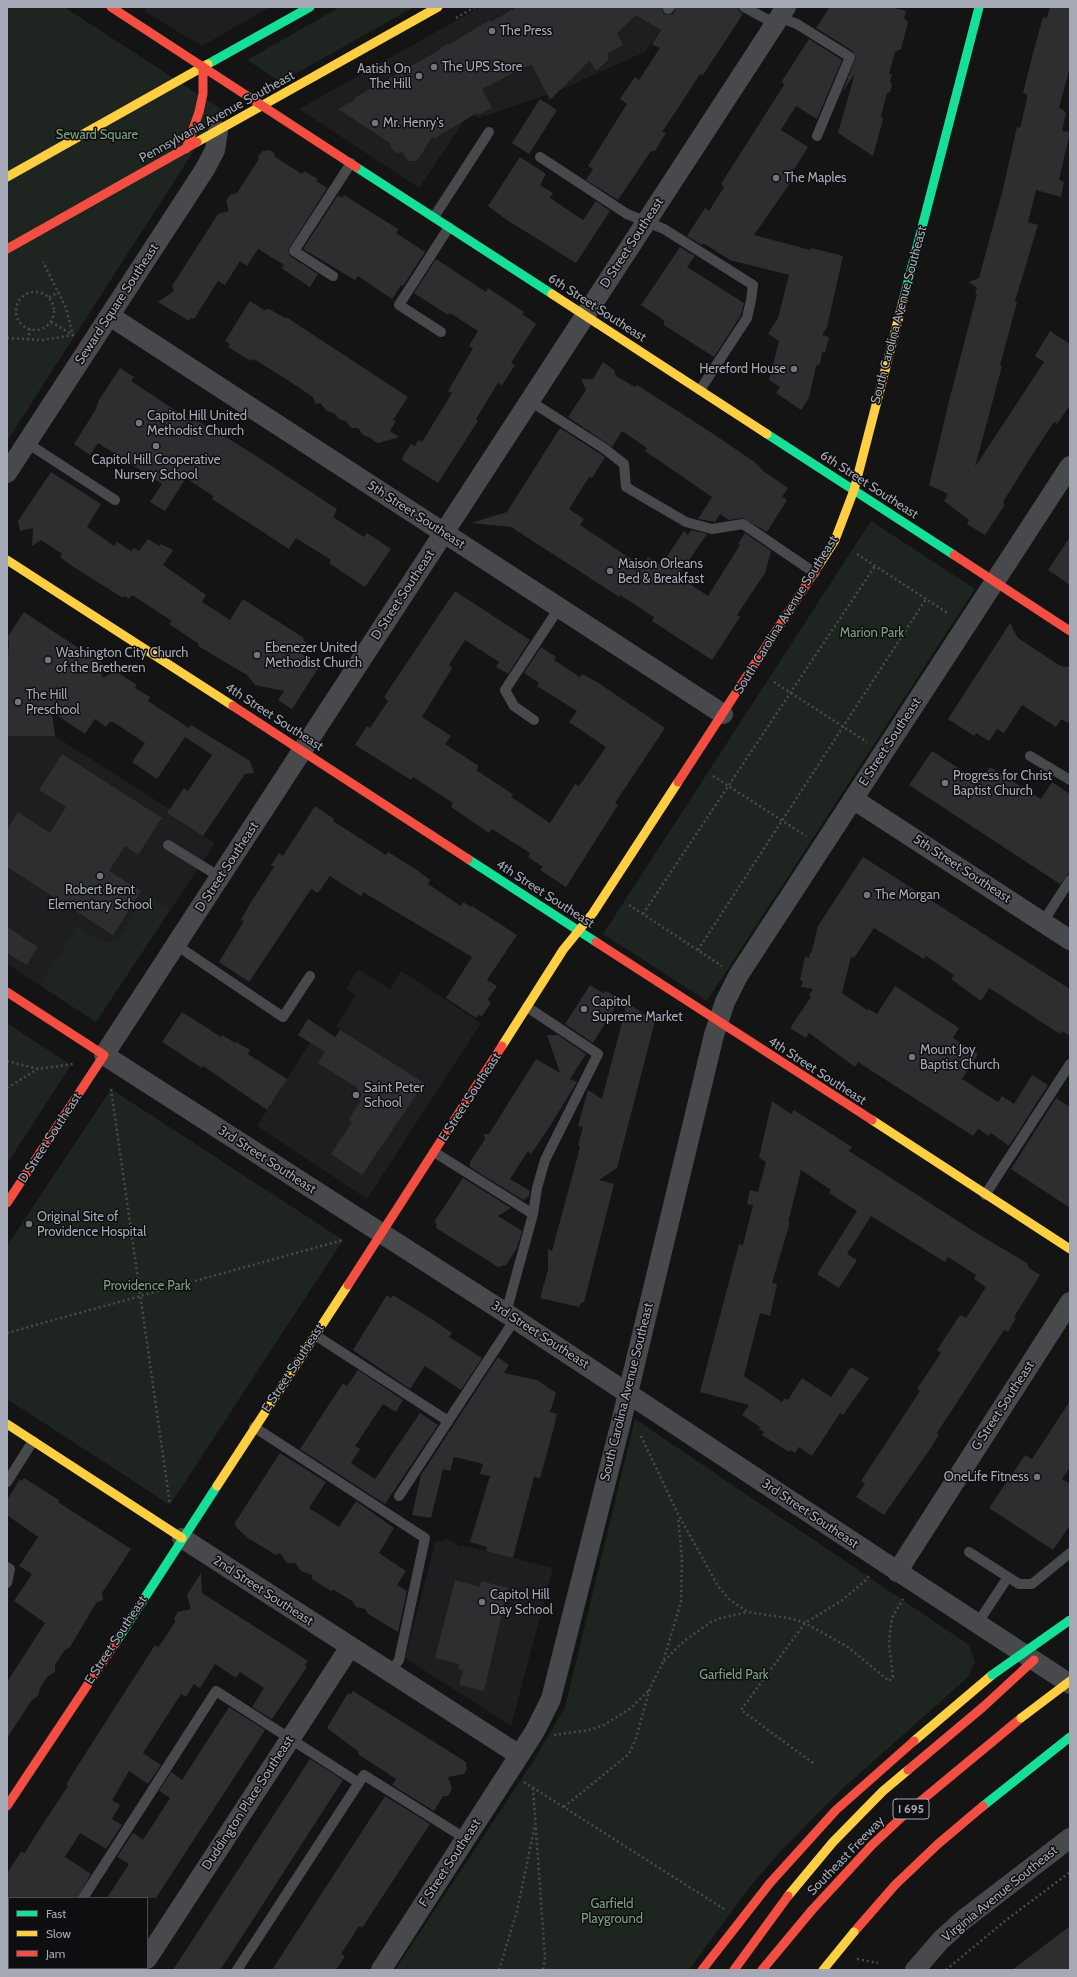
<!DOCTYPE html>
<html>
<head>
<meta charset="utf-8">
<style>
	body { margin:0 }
	#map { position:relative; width:1077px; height:1977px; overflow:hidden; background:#141414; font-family:Cabin,sans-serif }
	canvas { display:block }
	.frame { position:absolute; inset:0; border:8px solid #a5a9b5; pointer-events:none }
	.legend { position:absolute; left:8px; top:1897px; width:140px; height:72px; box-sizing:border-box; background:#0e0e10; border:1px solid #4a4c52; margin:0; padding:5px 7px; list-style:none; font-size:12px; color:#a5a9b5 }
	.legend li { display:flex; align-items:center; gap:8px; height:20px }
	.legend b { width:20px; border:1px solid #4a4c52 }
</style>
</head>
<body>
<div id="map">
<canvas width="1077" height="1977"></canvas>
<div class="frame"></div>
<ul class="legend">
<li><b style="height:5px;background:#16e098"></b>Fast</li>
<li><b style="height:5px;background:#ffcf43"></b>Slow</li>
<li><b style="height:5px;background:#f24e42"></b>Jam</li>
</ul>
</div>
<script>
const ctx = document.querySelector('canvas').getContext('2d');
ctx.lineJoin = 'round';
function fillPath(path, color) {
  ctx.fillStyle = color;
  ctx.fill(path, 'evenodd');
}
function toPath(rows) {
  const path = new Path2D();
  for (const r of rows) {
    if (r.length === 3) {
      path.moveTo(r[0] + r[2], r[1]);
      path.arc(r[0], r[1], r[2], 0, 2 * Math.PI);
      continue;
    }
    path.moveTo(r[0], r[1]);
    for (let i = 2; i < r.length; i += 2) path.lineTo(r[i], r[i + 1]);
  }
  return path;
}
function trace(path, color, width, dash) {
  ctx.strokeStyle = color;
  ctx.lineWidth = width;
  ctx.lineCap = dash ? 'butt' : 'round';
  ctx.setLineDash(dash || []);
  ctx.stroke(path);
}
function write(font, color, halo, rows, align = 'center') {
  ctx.font = font + ' Cabin,sans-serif';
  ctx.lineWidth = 3;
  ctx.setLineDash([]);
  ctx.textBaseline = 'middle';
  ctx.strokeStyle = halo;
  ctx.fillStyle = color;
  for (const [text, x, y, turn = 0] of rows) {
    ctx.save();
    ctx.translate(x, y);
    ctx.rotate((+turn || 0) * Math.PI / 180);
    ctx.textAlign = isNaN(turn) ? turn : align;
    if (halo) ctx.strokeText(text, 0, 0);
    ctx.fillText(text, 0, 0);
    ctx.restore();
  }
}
fillPath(toPath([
	[146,7,270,7,202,46,145,12],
	[480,7,676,7,645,52,555,92,479,118,470,112,419,188,299,109],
	[7,736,55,736,171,810,179,821,215,843,96,1022,7,964],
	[358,969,390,989,401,971,481,1023,367,1199,257,1126,320,1027,335,1037,340,1030,336,1027,356,995,346,989],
	[444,1539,455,1542,455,1545,461,1547,462,1545,553,1568,511,1726,405,1658,436,1540,443,1542]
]), '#1e1e20');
fillPath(toPath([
	[7,7,64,7,221,109,227,114,213,121,7,441],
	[340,7,414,7,281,82,247,60],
	[871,521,975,589,707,1001,603,934],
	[146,895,170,910,96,1022,40,985,78,926,104,943,117,941],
	[7,1023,71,1065,7,1164],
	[111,1089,343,1240,170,1505,7,1399,7,1246],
	[635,1419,969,1645,975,1662,967,1678,841,1790,780,1852,748,1889,689,1970,395,1970,534,1760,565,1707]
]), '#1e241f');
fillPath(toPath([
	[517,7,662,7,663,13,667,15,673,14,676,7,738,7,739,11,743,14,703,75,700,74,680,105,662,132,666,133,655,151,651,151,618,200,586,180,593,169,588,166,627,104,620,99,635,77,639,80,660,48,652,44,661,30,636,15,617,33,623,45,607,54,609,59,596,71,590,60,550,100,532,65,527,66,482,89,492,108,478,115,477,113,435,138,432,137,417,161,408,161,402,152,397,153,392,149,390,143,338,109,354,100,354,98,440,50,441,47,447,44,450,44,490,20,491,22],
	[830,7,890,7,906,11,904,18,908,22,901,49,895,52,889,74,892,74,890,81,892,85,890,92,887,93,881,116,883,119,873,156,838,133,855,73,842,93,856,57,853,51,816,28],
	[1050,7,1070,7,1070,67,1059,108,1064,110,1064,112,1066,113,1062,131,1070,132,1059,180,1064,182,1061,197,1036,190,1028,222,1038,225,1015,301,1017,302,1000,365,1002,366,975,467,1044,362,1035,356,1050,331,1070,344,1070,405,1057,424,1054,422,1036,449,1003,502,1004,506,985,535,967,524,969,520,944,501,948,494,929,485,949,401,977,294,975,294,977,288,969,282,979,278,1003,189,1017,127,1020,128,1027,99,1027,94,1023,93,1033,53,1043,17,1047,18],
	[809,39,842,60,817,119,796,106,781,130,808,147,791,174,795,176,754,235,810,250,811,248,843,256,827,327,822,335,829,337,825,353,822,352,820,364,816,366,809,398,801,410,776,393,780,387,769,380,779,341,768,334,778,318,789,275,730,260,703,243,702,245,687,236,705,208,709,211,724,187,721,184,784,85,782,81],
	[540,99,557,110,529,154,512,143],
	[269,150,274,153,275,157,302,174,304,171,318,179,316,181,327,188,288,250,290,256,318,274,310,287,281,268,284,265,258,249,247,266,240,261,225,285,218,281,194,319,191,318,189,321,158,302,174,291,172,286,218,214,229,211,226,201,230,195,237,193,259,159,258,156,263,151],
	[520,157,546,174,540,185,553,193,550,198,583,220,596,201,610,211,576,263,507,220,488,206],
	[338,195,342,198,344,195,398,229,396,233,425,252,403,286,401,285,392,299,358,276,355,280,303,249],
	[680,247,695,256,687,267,744,303,741,315,714,357,664,325,664,321,659,317,641,305],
	[436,259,486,292,488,288,524,312,522,314,536,324,511,363,515,365,502,385,498,383,476,419,478,421,438,483,402,460,403,456,411,444,415,446,418,440,422,442,452,393,448,391,473,348,469,346,478,331,450,313,448,315,414,293],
	[250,301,264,310,269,309,285,318,286,317,408,397,393,420,396,421,390,431,399,437,379,443,375,442,371,438,363,435,358,428,351,428,347,422,339,419,335,414,327,411,320,403,315,404,313,397,286,379,254,359,251,361,228,347,230,344,225,341],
	[603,362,614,370,616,376,635,387,637,385,715,435,756,463,763,471,788,488,782,497,787,500,767,532,743,518,729,520,720,514,715,522,698,519,712,497,645,451,647,448,622,431,612,447,568,417,586,390,581,379,593,379],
	[120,368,134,377,131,381,193,422,195,419,220,436,221,434,261,459,337,509,333,517,364,537,367,533,391,549,365,587,329,563,331,560,296,538,289,549,212,499,213,496,186,478,165,511,150,502,162,484,98,443,90,455,74,444,95,411,99,400],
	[560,428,605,457,592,478,589,477,569,509,584,519,580,525,642,566,648,557,661,565,684,531,688,535,691,530,707,534,678,576,708,596,740,545,738,544,745,533,771,551,765,573,737,615,740,617,712,660,652,621,654,617,620,595,619,597,607,589,511,527,471,523,507,512],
	[51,472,101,504,87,527,114,546,117,542,131,551,134,548,139,551,148,539,159,546,161,544,173,550,163,565,206,595,202,602,230,620,243,599,304,638,303,640,307,643,301,653,319,667,292,709,278,700,284,691,255,685,247,675,198,646,199,644,169,624,172,621,132,595,129,599,124,596,123,598,72,566,60,557,62,554,41,540,32,546,33,528,20,531,18,521],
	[1070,537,1070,585,1048,570],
	[455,591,530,640,508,674,496,667,499,662,465,640,449,665,452,668,422,717,451,736,445,744,479,766,476,770,511,793,513,795,511,797,550,823,575,784,579,786,606,747,569,722,577,711,537,686,539,683,524,673,541,647,556,657,554,660,580,677,582,674,597,682,665,728,615,803,618,805,566,887,540,870,543,867,528,857,530,853,492,829,489,833,451,807,453,803,413,777,411,780,355,745,367,726,370,728,388,701,384,697],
	[24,612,95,659,101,657,102,678,116,671,137,685,135,688,150,697,148,701,189,728,191,725,250,761,254,773,245,774,203,836,167,813,184,788,188,791,212,755,185,737,157,779,132,762,145,743,113,722,109,722,106,727,95,719,85,734,52,712,55,736,7,736,7,671,9,642,7,638],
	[1010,623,1018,638,1059,665,1064,667,1070,666,1070,724,1061,719,1056,727,1022,705,1004,733,997,729,989,741,976,733,974,736,948,719],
	[932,751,980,782,990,767,1041,799,1052,782,1070,794,1070,871,1060,884,909,785],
	[62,754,162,818,138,855,125,846,109,871,141,891,113,935,7,867,7,830,18,812,50,833,66,807,39,790],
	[315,806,334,819,333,821,386,855,388,852,417,870,430,880,428,884,461,906,463,902,471,907,472,906,517,935,487,980,497,986,488,999,491,1003,482,1016,478,1015,476,1018,446,998,472,957,363,892,361,896,330,876,318,893,311,889,249,982,219,962,244,921,241,920,251,902,274,867,271,865,279,853,283,856],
	[863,857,1070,989,1070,1036,1062,1031,1060,1034,989,988,981,1001,951,979,954,975,926,956,924,959,874,928,854,958,851,957,842,993,867,1010,868,1009,877,1014,895,986,959,1028,953,1038,978,1054,962,1079,998,1102,1002,1096,1014,1104,1032,1075,1048,1085,1009,1146,991,1133,989,1136,978,1129,973,1136,858,1062,855,1067,809,1033,806,1038,790,1028,811,997,809,995,813,989,801,987,803,982,800,980,805,957,809,958,810,953,811,954,818,926],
	[7,927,38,947,27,965,7,953],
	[590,985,603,993,606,991,620,999,593,1043,565,1024],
	[627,1003,655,1021,617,1168,599,1180,614,1184,584,1302,581,1303,579,1307,540,1298,548,1270,548,1249,552,1251,580,1147,578,1145,583,1127,578,1126,588,1090,602,1099],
	[182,1012,221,1037,222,1035,235,1043,236,1042,250,1050,248,1054,287,1079,267,1110,203,1066,202,1068,162,1042],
	[308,1019,335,1037,340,1030,424,1083,362,1175,331,1154,352,1122,349,1119,361,1101,353,1096,358,1088,318,1063,325,1052,298,1035],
	[547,1035,558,1035,586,1054,570,1079,577,1082,548,1129,531,1154,528,1151,510,1179,530,1191,529,1196,523,1200,470,1167,470,1162,485,1139,484,1134,489,1134,536,1059,560,1073],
	[1056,1098,1070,1107,1070,1208,1011,1169],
	[772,1101,791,1114,794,1110,852,1147,849,1151,978,1234,1027,1263,1029,1268,1040,1275,1014,1317,1016,1318,1008,1332,1004,1330,937,1433,939,1435,930,1449,884,1515,856,1497,865,1484,861,1481,920,1391,917,1389,941,1353,937,1350,960,1315,966,1318,986,1287,974,1279,976,1275,948,1257,945,1262,871,1216,847,1254,857,1260,839,1288,817,1274,857,1211,829,1193,831,1190,801,1170,788,1223,790,1222,772,1283,777,1284,770,1316,760,1313,744,1376,782,1402,785,1398,788,1400,802,1378,831,1397,851,1367,869,1378,843,1415,840,1413,812,1456,799,1447,795,1453,790,1450,789,1452,762,1435,764,1432,759,1429,760,1427,742,1415,749,1405,700,1392,735,1259,739,1244,743,1245,753,1205,747,1204,750,1190,758,1192,766,1162,759,1158],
	[463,1178,511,1208,498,1216,522,1231,517,1248,506,1265,498,1267,436,1228,437,1224,434,1222],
	[387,1295,391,1298,393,1295,433,1320,452,1333,449,1337,482,1358,461,1390,425,1366,410,1389,353,1350],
	[498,1357,509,1365,504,1373,537,1380,556,1393,550,1412,557,1414,553,1431,540,1478,534,1477,513,1558,486,1551,487,1547,470,1542,490,1476,480,1474,483,1464,454,1457,450,1471,443,1469,431,1518,412,1515,421,1475],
	[358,1370,403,1400,396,1412,383,1404,355,1446,360,1449,351,1463,375,1479,420,1413,438,1425,385,1504,300,1449,343,1383,347,1386],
	[1070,1401,1070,1467,1062,1479,1070,1484,1070,1525,1053,1550,989,1508,1025,1455,1032,1459],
	[280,1453,326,1482,309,1508,339,1527,356,1501,394,1528,379,1553,406,1571,397,1585,407,1591,398,1632,368,1614,365,1609,356,1607,352,1601,334,1590,331,1591,312,1579,312,1575,301,1571,295,1563,287,1563,280,1553,276,1555,248,1538,236,1527,236,1525,234,1524],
	[24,1478,59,1500,58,1502,131,1549,102,1593,103,1600,96,1603,70,1647,64,1651,55,1665,55,1672,47,1677,40,1688,38,1696,32,1700,7,1738,7,1682,45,1623,14,1601,32,1574,19,1566,38,1537,7,1515,7,1500,20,1479,22,1481],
	[201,1573,202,1593,296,1653,308,1661,305,1665,307,1667,272,1719,252,1707,264,1688,240,1672,236,1678,215,1664,200,1688,194,1684,186,1697,181,1694,143,1753,161,1765,148,1784,129,1771,112,1800,120,1805,112,1819,122,1825,106,1849,80,1833,65,1857,91,1874,77,1898,7,1898,7,1873,21,1852,25,1853,35,1836,68,1786,66,1785,73,1773,155,1645,158,1647,160,1645,175,1622,174,1618,178,1612,191,1609,187,1595],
	[455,1580,480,1587,481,1581,508,1588,484,1691,459,1685,463,1670,458,1669,459,1664,435,1658],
	[353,1691,466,1762,467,1769,464,1774,448,1777,452,1789,448,1796,443,1796,434,1811,392,1785,396,1779,358,1754,359,1752,327,1728,348,1693,351,1694],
	[229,1707,265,1730,156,1898,107,1898,129,1864,117,1857,133,1833,143,1840,170,1798,159,1791,171,1772,182,1780],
	[310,1759,343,1780,245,1932,220,1970,173,1970],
	[385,1796,430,1824,362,1928,359,1926,341,1954,345,1956,336,1970,272,1970],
	[1070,1926,1070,1970,1012,1970]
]), '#2e2e30');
trace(toPath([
	[456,18,475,7],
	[35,311,19],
	[49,297,59,292],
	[51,322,73,335],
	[7,338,43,340,73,335,66,308,43,262],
	[28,340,30,329],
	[857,554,949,614],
	[774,682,867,742],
	[713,776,806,836],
	[629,905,722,966],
	[643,914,875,566],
	[698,950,926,599],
	[7,1061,38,1069,73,1064],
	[7,1088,38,1069],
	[111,1089,170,1505],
	[7,1333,343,1240],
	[641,1436,678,1514,718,1586,729,1599,748,1612,793,1619,805,1623,848,1647,889,1681,893,1677,889,1644,891,1624,893,1616,903,1599],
	[664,1661,684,1641,711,1622,721,1618,748,1612],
	[554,1735,589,1730,604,1725,631,1708,649,1690],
	[813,1763,741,1710,805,1623,841,1601,865,1581,869,1576],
	[524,1782,724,1909],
	[533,1788,545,1958,543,1970],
	[564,1807,629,1754,636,1738,650,1688,663,1662,681,1602,682,1559,678,1517],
	[857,1959,878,1963],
	[499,1970,517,1911,535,1825],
	[946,1970,1005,1921,1070,1872]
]), '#4a4b4f', 2.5, [2, 3]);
trace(toPath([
	[744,7,770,21,784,19,797,24,850,57,817,136],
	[668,9,670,7],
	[540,157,627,214,664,229,753,285,751,300,747,318,700,390],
	[434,217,489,132],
	[333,276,294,251,351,163],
	[441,332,399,305,449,227],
	[530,401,605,449,624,464,626,487,686,522,712,529,743,524,815,573],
	[27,443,115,500],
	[534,720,514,706,505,690,559,608],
	[1030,756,1070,780],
	[168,845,220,877],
	[1043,922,1070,880],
	[176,945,283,1017,310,976],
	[434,1152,533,1214],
	[985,1195,1070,1064],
	[506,1313,533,1214,537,1188,545,1160,598,1054,527,1007],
	[315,1335,448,1421],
	[254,1427,425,1538,399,1660,390,1673],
	[7,1482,33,1441],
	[399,1496,515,1319],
	[969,1552,1008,1577],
	[7,1567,10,1569,7,1583],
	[977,1624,1008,1577,1019,1584,1032,1584,1070,1553],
	[83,1898,216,1691,359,1783],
	[37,1970,38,1968],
	[237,1970,364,1775,466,1839]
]), '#48494d', 10);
trace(toPath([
	[786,7,104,1055,515,1319,914,1582,1070,1684],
	[110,316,723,714],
	[7,473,205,169,215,150,218,131],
	[853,799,1070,940],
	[182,1538,519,1755],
	[897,1572,1070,1302],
	[147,1959,350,1647],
	[381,1970,535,1731,551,1699,622,1418,714,1035,725,1002,738,976,1070,466],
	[915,1970,941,1940,963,1920,1070,1838]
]), '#48494d', 20);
trace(toPath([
	[208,64,310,7],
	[356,167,552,294],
	[903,301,979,7],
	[767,434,954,555],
	[468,859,596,942],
	[116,1642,217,1486],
	[983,1806,1070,1737]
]), '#16e098', 9);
trace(toPath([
	[197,142,438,7],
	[7,177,208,64],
	[552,294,767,434],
	[7,560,233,706],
	[819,565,835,540,854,490,903,301],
	[502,1046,563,950,593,913,678,782],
	[872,1120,1070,1249],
	[7,1424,182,1538],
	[217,1486,348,1285],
	[914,1741,992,1675],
	[788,1896,833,1842,883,1791,908,1770]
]), '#ffcf43', 9);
trace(toPath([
	[111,7,356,167],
	[186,149,199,112,203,94,203,67],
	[7,249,197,142],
	[954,555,1070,631],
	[233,706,468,859],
	[678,782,819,565],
	[596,942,872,1120],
	[7,992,104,1055,7,1203],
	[348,1285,502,1046],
	[908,1770,983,1707,1034,1660],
	[7,1806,116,1642],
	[770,1883,836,1810,914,1741],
	[812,1910,872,1845,904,1815,1021,1718],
	[854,1932,895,1885,938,1844,983,1806]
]), '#f24e42', 9);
trace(toPath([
	[992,1675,1070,1620]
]), '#16e098', 9);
trace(toPath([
	[1021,1718,1070,1681],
	[823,1970,854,1932]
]), '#ffcf43', 9);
trace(toPath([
	[702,1970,770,1883],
	[734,1970,788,1896],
	[762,1970,812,1910]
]), '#f24e42', 9);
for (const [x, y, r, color] of [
	[492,31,4,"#72757d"],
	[434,67,4,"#72757d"],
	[419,76,4,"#72757d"],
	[375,123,4,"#72757d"],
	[776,178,4,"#72757d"],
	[794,369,4,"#72757d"],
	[139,423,4,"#72757d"],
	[156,446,4,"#72757d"],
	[610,571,4,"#72757d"],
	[257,655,4,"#72757d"],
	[48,660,4,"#72757d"],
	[18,702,4,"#72757d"],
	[945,783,4,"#72757d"],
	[100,876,4,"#72757d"],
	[867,895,4,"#72757d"],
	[584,1009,4,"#72757d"],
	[912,1057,4,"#72757d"],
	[356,1095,4,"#72757d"],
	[29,1224,4,"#72757d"],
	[1037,1477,4,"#72757d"],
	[482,1602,4,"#72757d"]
]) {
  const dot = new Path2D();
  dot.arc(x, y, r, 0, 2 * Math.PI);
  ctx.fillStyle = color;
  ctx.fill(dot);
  trace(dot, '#0e0e10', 1.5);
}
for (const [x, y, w] of [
	[911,1809,36]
]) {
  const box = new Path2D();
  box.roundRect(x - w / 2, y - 10, w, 20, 3);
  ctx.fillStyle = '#0e0e10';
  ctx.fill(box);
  trace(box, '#a5a9b5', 1);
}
write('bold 12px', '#a5a9b5', null, [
	["I 695",911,1809]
]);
write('13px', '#a5a9b5', '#0e0e10', [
	["The Press",500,31],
	["The UPS Store",442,67],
	["Aatish On",411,69,"right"],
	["The Hill",411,84,"right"],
	["Mr. Henry's",383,123],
	["The Maples",784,178],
	["Hereford House",786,369,"right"],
	["Capitol Hill United",147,416],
	["Methodist Church",147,431],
	["Capitol Hill Cooperative",156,460,"center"],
	["Nursery School",156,475,"center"],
	["Maison Orleans",618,564],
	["Bed & Breakfast",618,579],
	["Ebenezer United",265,648],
	["Methodist Church",265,663],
	["Washington City Church",56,653],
	["of the Bretheren",56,668],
	["The Hill",26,695],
	["Preschool",26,710],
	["Progress for Christ",953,776],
	["Baptist Church",953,791],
	["Robert Brent",100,890,"center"],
	["Elementary School",100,905,"center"],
	["The Morgan",875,895],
	["Capitol",592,1002],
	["Supreme Market",592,1017],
	["Mount Joy",920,1050],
	["Baptist Church",920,1065],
	["Saint Peter",364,1088],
	["School",364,1103],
	["Original Site of",37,1217],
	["Providence Hospital",37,1232],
	["OneLife Fitness",1029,1477,"right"],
	["Capitol Hill",490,1595],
	["Day School",490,1610]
], 'left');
write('13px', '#a5a9b5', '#0e0e10', [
	["Pennsylvania Avenue Southeast",217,117,-29],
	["D Street Southeast",632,243,-57],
	["Seward Square Southeast",117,304,-57],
	["6th Street Southeast",597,308,33],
	["South Carolina Avenue Southeast",899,315,-75],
	["6th Street Southeast",869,485,33],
	["5th Street Southeast",416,515,33],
	["D Street Southeast",403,595,-57],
	["South Carolina Avenue Southeast",786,615,-58],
	["4th Street Southeast",274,717,33],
	["E Street Southeast",890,742,-57],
	["D Street Southeast",227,867,-57],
	["5th Street Southeast",962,869,33],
	["4th Street Southeast",545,894,33],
	["4th Street Southeast",817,1071,33],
	["E Street Southeast",470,1097,-57],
	["D Street Southeast",50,1138,-57],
	["3rd Street Southeast",267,1160,33],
	["3rd Street Southeast",540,1335,33],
	["E Street Southeast",293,1368,-57],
	["South Carolina Avenue Southeast",627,1392,-76],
	["G Street Southeast",1003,1406,-57],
	["3rd Street Southeast",810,1514,34],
	["2nd Street Southeast",263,1591,33],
	["E Street Southeast",116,1640,-57],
	["Duddington Place Southeast",248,1803,-57],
	["Southeast Freeway",846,1856,-46],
	["F Street Southeast",450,1863,-57],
	["Virginia Avenue Southeast",1000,1894,-39]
]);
write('13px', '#7ca080', '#0e0e10', [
	["Seward Square",97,135],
	["Marion Park",872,633],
	["Providence Park",147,1286],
	["Garfield Park",734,1675],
	["Garfield",612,1904],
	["Playground",612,1919]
]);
</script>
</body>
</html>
